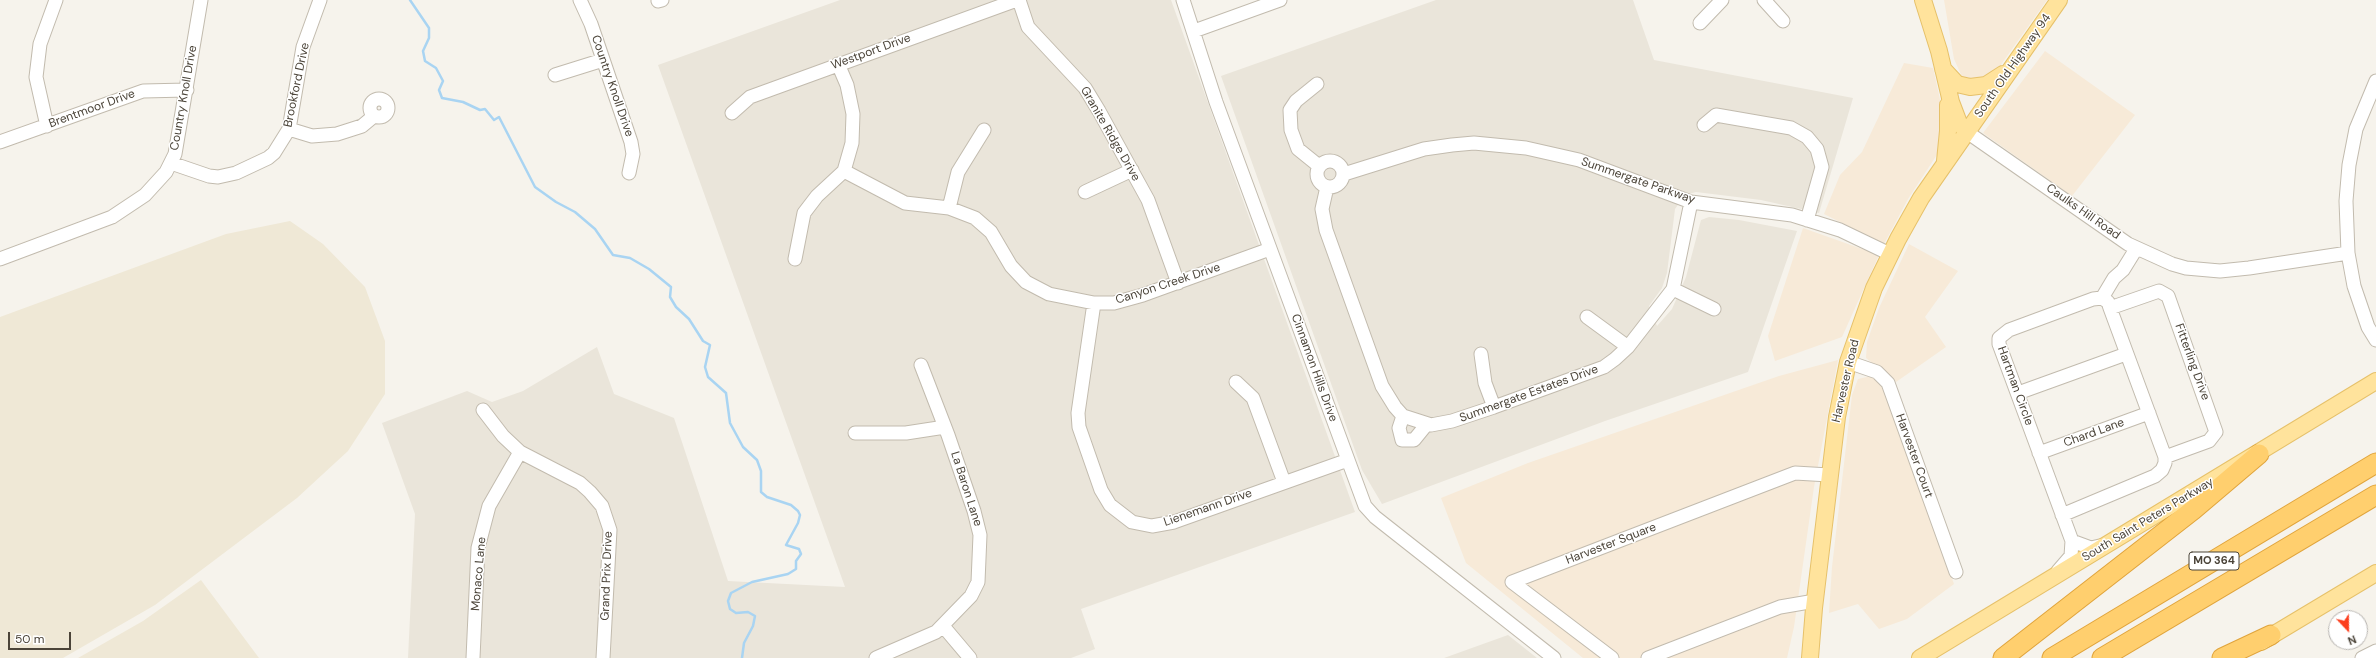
<!DOCTYPE html>
<html>
<head>
<meta charset="utf-8">
<style>
	body { margin:0 }
	#map { position:relative; width:2376px; height:658px; overflow:hidden; background:#f6f3ec; font-family:"DM Sans",sans-serif }
	canvas { display:block }
	.north { position:absolute; left:2328px; top:610px; width:40px; height:40px; box-sizing:border-box; background:#fff; border:1px solid #b7b4b0; border-radius:50%; rotate:158deg; font-size:11px; font-weight:700; line-height:16px; text-align:center; color:#4b4439 }
	.north::after { content:''; display:block; margin:auto; width:14px; height:18px; background:#fc3f1d; clip-path:polygon(50% 0,100% 100%,50% 72%,0 100%) }
	.scale { position:absolute; left:8px; top:632px; width:63px; height:18px; box-sizing:border-box; border:2px solid #4b4439; border-top:0; padding-left:5px; font-size:12px; line-height:14px; white-space:nowrap; color:#4b4439; -webkit-text-stroke:3px #fff; paint-order:stroke }
</style>
</head>
<body>
<div id="map">
<canvas width="2376" height="658"></canvas>
<div class="north">N</div>
<div class="scale">50 m</div>
</div>
<script>
const ctx = document.querySelector('canvas').getContext('2d');
ctx.lineJoin = 'round';
function fillPath(path, color) {
  ctx.fillStyle = color;
  ctx.fill(path, 'evenodd');
}
function toPath(rows) {
  const path = new Path2D();
  for (const r of rows) {
    if (r.length === 3) {
      path.moveTo(r[0] + r[2], r[1]);
      path.arc(r[0], r[1], r[2], 0, 2 * Math.PI);
      continue;
    }
    path.moveTo(r[0], r[1]);
    for (let i = 2; i < r.length; i += 2) path.lineTo(r[i], r[i + 1]);
  }
  return path;
}
function trace(path, color, width, dash) {
  ctx.strokeStyle = color;
  ctx.lineWidth = width;
  ctx.lineCap = dash ? 'butt' : 'round';
  ctx.setLineDash(dash || []);
  ctx.stroke(path);
}
function write(font, color, halo, rows, align = 'center') {
  ctx.font = font + ' "DM Sans",sans-serif';
  ctx.lineWidth = 3;
  ctx.setLineDash([]);
  ctx.textBaseline = 'middle';
  ctx.strokeStyle = halo;
  ctx.fillStyle = color;
  for (const [text, x, y, turn = 0] of rows) {
    ctx.save();
    ctx.translate(x, y);
    ctx.rotate((+turn || 0) * Math.PI / 180);
    ctx.textAlign = isNaN(turn) ? turn : align;
    if (halo) ctx.strokeText(text, 0, 0);
    ctx.fillText(text, 0, 0);
    ctx.restore();
  }
}
fillPath(toPath([
	[840,0,1171,0,1355,512,1081,609,1095,649,1071,658,408,658,415,514,382,423,467,391,492,402,523,391,597,347,614,394,674,418,728,581,845,587,658,65],
	[1436,0,1633,0,1654,60,1853,98,1819,213,1761,200,1696,192,1685,195,1675,209,1667,273,1662,288,1649,306,1657,326,1672,309,1686,277,1701,220,1709,217,1739,220,1797,231,1748,372,1605,421,1382,504,1362,470,1221,76],
	[1508,635,1537,658,1444,658]
]), '#eae5da');
fillPath(toPath([
	[1944,0,2047,0,1995,73,1980,83,1964,81,1954,59],
	[2045,51,2135,115,2072,196,1983,133],
	[1904,63,1933,68,1943,113,1944,144,1908,199,1884,244,1824,214,1840,175,1862,152],
	[1803,228,1879,255,1842,337,1775,361,1768,336],
	[1909,244,1958,271,1925,317,1946,347,1896,382,1866,358,1867,342,1879,308],
	[1838,360,1814,487,1794,627,1787,658,1583,658,1466,563,1441,498,1528,463,1779,376],
	[1871,376,1881,384,1954,584,1907,619,1879,629,1858,604,1829,613,1832,567,1852,395,1858,379]
]), '#f7ead8');
fillPath(toPath([
	[290,221,323,244,365,287,385,341,385,394,348,451,297,498,155,605,63,658,0,658,0,317,226,234],
	[201,580,259,658,78,658,143,621]
]), '#efe8d6');
trace(toPath([
	[410,0,429,28,429,38,423,51,425,61,436,68,443,81,439,90,442,98,463,102,480,110,485,109,494,120,499,117,535,187,556,202,575,212,595,229,613,255,630,258,649,269,671,287,670,297,676,307,689,319,703,341,710,345,705,367,708,377,726,393,730,423,743,447,757,460,761,471,761,492,767,497,791,505,798,511,800,515,798,523,786,545,799,549,801,554,796,561,796,569,788,574,752,582,731,593,728,601,730,609,736,613,748,612,755,616,753,626,744,643,742,658]
]), '#a9d4f2', 2.5);
const minor = toPath([
	[580,0,591,24,631,142,633,154,629,173],
	[1019,0,1028,27,1085,88,1099,111,1148,200,1178,283],
	[1183,0,1216,102,1365,506,1375,517,1554,658],
	[1764,0,1783,21],
	[658,1,662,0],
	[1700,23,1722,0],
	[1194,31,1280,0],
	[555,75,603,60],
	[2376,81,2356,129,2349,165,2346,201,2348,253,2354,286,2368,327,2376,340],
	[1317,84,1296,101,1290,110,1291,130,1298,149,1319,166],
	[379,108,9],
	[732,113,750,97,1017,0],
	[1704,125,1716,115,1791,128,1807,137,1817,149,1822,167,1807,220],
	[47,126,36,77,40,44,56,0],
	[289,129,312,136,337,134,362,126,374,116],
	[1967,132,2128,244,2172,264,2186,268,2220,271,2249,268,2348,253],
	[0,142,143,91,187,90],
	[1330,174,13],
	[171,163,209,176,218,177,236,173,268,158,274,153,289,129,303,47,320,0],
	[844,171,905,203,949,208,975,218,991,232,1011,266,1026,282,1049,294,1094,303,1114,303,1143,295,1270,249],
	[1344,174,1424,149,1452,145,1474,143,1526,148,1579,160,1691,202,1792,215,1840,230,1890,254],
	[1327,187,1322,209,1326,230,1382,386,1395,407,1403,416,1431,425,1452,421,1494,407,1604,367,1615,359,1628,347,1673,289,1691,202],
	[1085,192,1132,170],
	[949,208,958,172,984,130],
	[0,259,112,217,145,195,166,172,175,154,201,0],
	[795,259,804,213,817,196,844,171,852,143,853,114,847,85,838,64],
	[1673,289,1714,309],
	[2102,298,2114,278,2123,270,2136,249],
	[1094,303,1078,413,1079,427,1101,490,1110,505,1132,522,1152,526,1174,522,1348,460],
	[2110,308,2159,291,2168,296,2216,432,2209,441,2165,457],
	[1587,317,1628,347],
	[1481,354,1485,383,1494,407],
	[1848,362,1877,372,1888,383,1956,572],
	[1236,382,1253,398,1284,482],
	[2018,393,2126,354],
	[483,410,503,436,520,452,580,483,590,492,602,506,610,530,603,658],
	[1403,416,1399,428,1402,440,1414,440,1427,424],
	[855,433,906,433,945,427],
	[2039,453,2149,413],
	[2072,541,2091,548,2104,545],
	[2058,571,2071,556,2072,541,1999,344,1999,338,2009,330,2093,299,2102,298,2108,302,2110,308,2165,457,2165,463,2162,470,2155,476,2062,515],
	[943,626,970,658],
	[473,658,478,548,489,506,520,452],
	[876,658,936,632,971,596,978,582,980,535,974,511,948,435,921,365],
	[1612,658,1512,582,1795,473,1829,475],
	[1648,658,1780,607,1815,601],
	[2362,658,2376,651]
]);
const major = toPath([
	[1923,0,1939,51,1951,102,1959,123,1967,132],
	[1943,69,1957,84,1970,87,1986,85,2003,74],
	[1945,161,1948,131,1948,105],
	[2261,642,2376,573],
	[1810,658,1814,608,1837,417,1848,362,1874,288,1898,239,1921,198,2059,0],
	[1920,658,2376,381]
]);
const highway = toPath([
	[2003,658,2193,510,2259,454],
	[2052,658,2376,463],
	[2102,658,2376,495],
	[2222,658,2271,635]
]);
trace(minor, '#c2bbae', 15);
trace(major, '#e6c16a', 18);
trace(highway, '#e0a43c', 21);
trace(minor, '#fff', 13);
trace(major, '#ffe39c', 16);
trace(highway, '#ffcf6e', 19);
for (const [x, y, w] of [
	[2214,561,50]
]) {
  const box = new Path2D();
  box.roundRect(x - w / 2, y - 9, w, 18, 3);
  ctx.fillStyle = '#fff';
  ctx.fill(box);
  trace(box, '#4b4439', 1);
}
write('bold 11px', '#4b4439', null, [
	["MO 364",2214,561]
]);
write('12px', '#4b4439', '#fff', [
	["Westport Drive",871,52,-20],
	["South Old Highway 94",2013,66,-55],
	["Brookford Drive",297,85,-78],
	["Country Knoll Drive",612,86,71],
	["Country Knoll Drive",184,98,-80],
	["Brentmoor Drive",92,109,-20],
	["Granite Ridge Drive",1110,134,60],
	["Summergate Parkway",1638,181,19],
	["Caulks Hill Road",2083,212,35],
	["Canyon Creek Drive",1168,284,-18],
	["Fitterling Drive",2192,362,70],
	["Cinnamon Hills Drive",1314,368,70],
	["Harvester Road",1846,381,-77],
	["Hartman Circle",2015,386,70],
	["Summergate Estates Drive",1529,394,-20],
	["Chard Lane",2094,433,-20],
	["Harvester Court",1914,456,70],
	["La Baron Lane",966,489,72],
	["Lienemann Drive",1208,508,-19],
	["South Saint Peters Parkway",2148,520,-31],
	["Harvester Square",1611,544,-21],
	["Monaco Lane",479,574,-85],
	["Grand Prix Drive",607,576,-88]
]);
</script>
</body>
</html>
